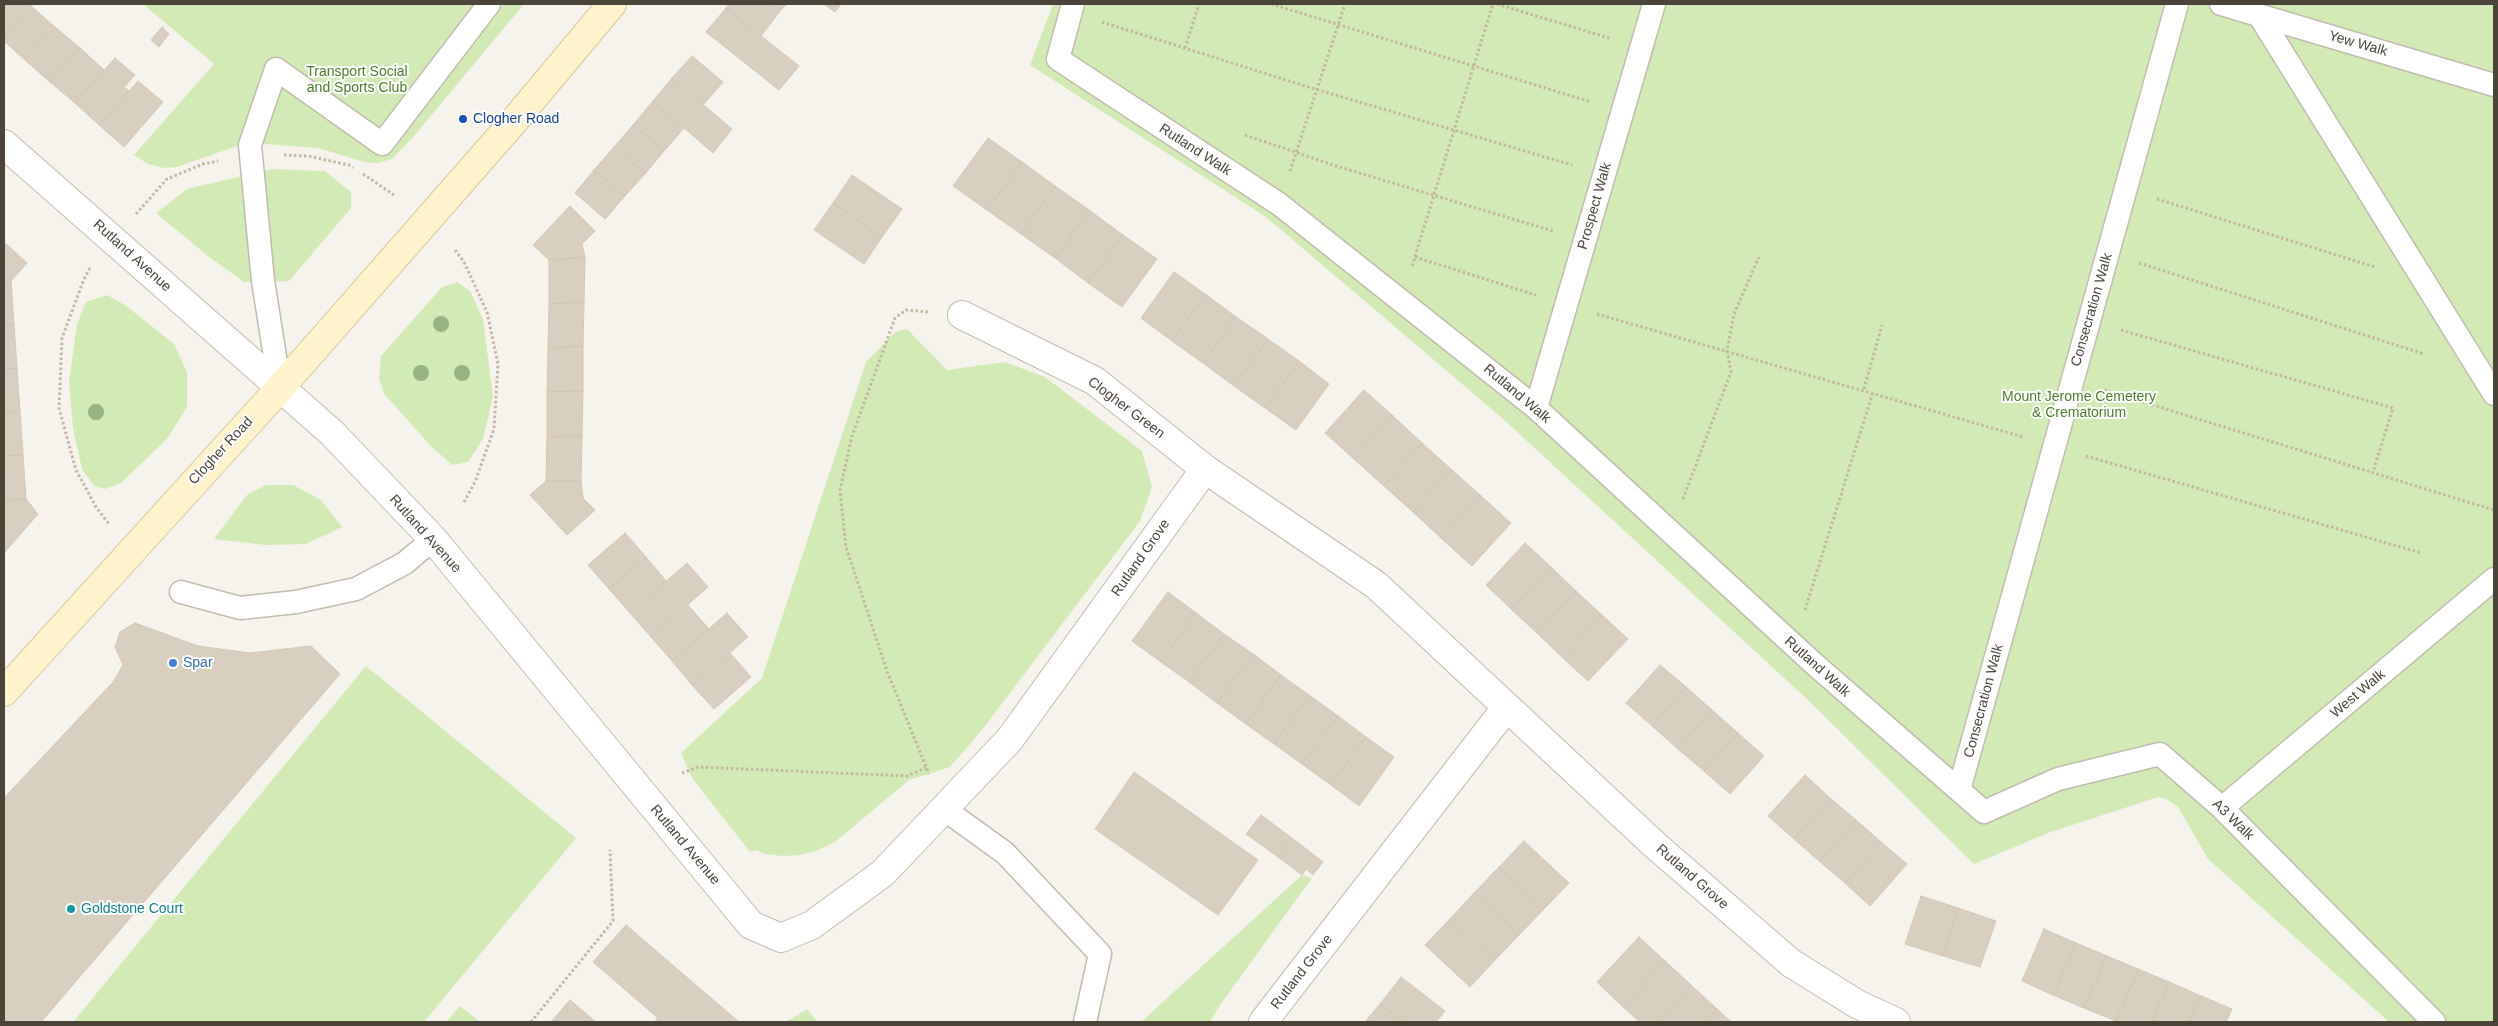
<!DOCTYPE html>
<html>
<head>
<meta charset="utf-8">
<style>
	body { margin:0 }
	#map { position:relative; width:2498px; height:1026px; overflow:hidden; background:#f6f3ec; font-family:Helvetica,sans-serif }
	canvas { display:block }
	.frame { position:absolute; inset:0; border:5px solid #4b4439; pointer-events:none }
</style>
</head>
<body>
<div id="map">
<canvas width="2498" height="1026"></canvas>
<div class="frame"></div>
</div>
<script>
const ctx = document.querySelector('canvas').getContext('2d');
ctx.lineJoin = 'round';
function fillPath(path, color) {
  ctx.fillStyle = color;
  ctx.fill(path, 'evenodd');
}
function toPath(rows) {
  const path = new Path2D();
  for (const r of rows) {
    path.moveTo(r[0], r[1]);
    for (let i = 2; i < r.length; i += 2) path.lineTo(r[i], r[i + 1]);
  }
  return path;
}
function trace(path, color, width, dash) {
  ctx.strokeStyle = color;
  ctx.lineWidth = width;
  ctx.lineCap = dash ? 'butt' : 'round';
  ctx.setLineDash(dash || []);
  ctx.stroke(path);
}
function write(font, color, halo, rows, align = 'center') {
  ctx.font = font + ' Helvetica,sans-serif';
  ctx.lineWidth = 4;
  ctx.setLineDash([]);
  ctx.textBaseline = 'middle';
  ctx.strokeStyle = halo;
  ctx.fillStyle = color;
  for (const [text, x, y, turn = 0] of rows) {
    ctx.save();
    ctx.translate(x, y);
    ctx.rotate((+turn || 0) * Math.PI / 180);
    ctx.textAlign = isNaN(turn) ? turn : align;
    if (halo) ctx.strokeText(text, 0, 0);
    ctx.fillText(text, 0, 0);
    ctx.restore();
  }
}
fillPath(toPath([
	[143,4,524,4,415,135,392,159,378,163,365,162,318,148,264,144,234,147,177,167,164,168,148,164,134,155,214,64],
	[1053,4,2494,4,2494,1022,2389,1022,2208,859,2178,807,2168,800,2158,797,2048,833,1974,864,1808,700,1502,418,1266,217,1030,65],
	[272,169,325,171,351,192,351,208,289,281,244,282,209,257,156,213,187,189],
	[457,282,470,291,483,319,493,397,483,439,468,462,452,465,430,445,385,395,379,380,381,356,442,287],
	[107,295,125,305,174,344,187,372,187,407,167,439,121,483,105,489,94,486,82,469,73,428,69,382,77,324,86,302],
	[907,329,947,370,1005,362,1045,377,1142,451,1152,487,1140,521,982,730,950,767,909,780,835,842,816,851,800,855,783,856,764,854,757,850,750,852,692,778,681,753,762,678,866,362,895,332],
	[266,485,293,485,321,500,342,527,306,544,266,545,214,539,247,495],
	[366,666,576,838,424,1022,73,1022],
	[1302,875,1312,878,1220,1005,1210,1022,1141,1022],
	[460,1006,480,1022,446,1022],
	[807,1009,817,1022,786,1022,788,1021]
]), '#d2eab5');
const building = toPath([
	[4,4,32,4,4,36,4,4],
	[729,4,773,4,781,10,761,36,726,8,729,4],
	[773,4,787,4,781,10,773,4],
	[824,4,841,4,835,12,824,4],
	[30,5,55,27,25,60,4,41,4,36,30,5],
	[726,8,799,66,779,90,706,32,726,8],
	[55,27,80,48,50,82,25,60,55,27],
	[162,27,169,34,159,47,151,40,162,27],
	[80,48,104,70,75,103,50,82,80,48],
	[692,56,723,82,703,105,672,78,692,56],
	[115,58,135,75,124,87,129,91,99,125,75,103,115,58],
	[672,78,732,129,713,153,653,101,672,78],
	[138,81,163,102,124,147,99,125,138,81],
	[653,101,684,128,664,151,633,125,653,101],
	[633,125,664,151,645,174,614,147,633,125],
	[988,138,1022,162,987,210,953,186,988,138],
	[614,147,645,174,625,196,594,170,614,147],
	[1022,162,1055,186,1021,234,987,210,1022,162],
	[594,170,625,196,605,219,575,193,594,170],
	[852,175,902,209,882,237,833,203,852,175],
	[1055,186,1089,210,1055,258,1021,234,1055,186],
	[833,203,882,237,864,264,814,230,833,203],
	[570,206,595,231,582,244,585,257,549,260,533,245,570,206],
	[1089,210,1123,235,1088,283,1055,258,1089,210],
	[1123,235,1157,259,1122,307,1088,283,1123,235],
	[4,242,27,263,11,281,4,281,4,242],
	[585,257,584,302,549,304,549,260,585,257],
	[1174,272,1205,294,1172,341,1141,318,1174,272],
	[4,281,11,281,14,324,4,325,4,281],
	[1205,294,1236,317,1203,363,1172,341,1205,294],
	[584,302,583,346,548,348,549,304,584,302],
	[1236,317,1268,339,1234,386,1203,363,1236,317],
	[14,324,17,368,4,369,4,325,14,324],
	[1268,339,1299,361,1265,408,1234,386,1268,339],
	[583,346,583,391,547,392,548,348,583,346],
	[1299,361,1329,384,1296,430,1265,408,1299,361],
	[17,368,20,411,4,413,4,369,17,368],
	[1364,390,1393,416,1354,459,1325,433,1364,390],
	[583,391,582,436,547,437,547,392,583,391],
	[20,411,23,455,4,456,4,413,20,411],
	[1393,416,1422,443,1384,486,1354,459,1393,416],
	[582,436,581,481,546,481,547,437,582,436],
	[1422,443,1452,470,1413,512,1384,486,1422,443],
	[23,455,26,499,4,500,4,456,23,455],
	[1452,470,1481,496,1442,539,1413,512,1452,470],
	[546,481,581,481,583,498,595,510,567,535,530,495,546,481],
	[1481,496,1511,523,1472,566,1442,539,1481,496],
	[26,499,38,514,4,553,4,500,26,499],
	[625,533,646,557,609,589,588,565,625,533],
	[1525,543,1551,567,1511,609,1486,585,1525,543],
	[646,557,666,581,630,613,609,589,646,557],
	[687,563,708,587,651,637,630,613,687,563],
	[1551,567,1576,591,1537,633,1511,609,1551,567],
	[1576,591,1602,615,1563,658,1537,633,1576,591],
	[1168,592,1196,613,1161,662,1132,641,1168,592],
	[688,605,709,629,672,661,651,637,688,605],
	[727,613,748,637,692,685,672,661,727,613],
	[1196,613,1224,634,1189,682,1161,662,1196,613],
	[1602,615,1628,639,1588,681,1563,658,1602,615],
	[135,623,198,646,250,653,311,646,340,674,41,1022,6,1022,4,1020,4,798,113,682,123,665,115,647,120,632,135,623],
	[1224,634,1253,654,1217,703,1189,682,1224,634],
	[730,653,751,677,714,709,692,685,730,653],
	[1253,654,1281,675,1246,724,1217,703,1253,654],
	[1660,665,1686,687,1652,726,1626,703,1660,665],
	[1281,675,1309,695,1274,744,1246,724,1281,675],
	[1686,687,1712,710,1678,749,1652,726,1686,687],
	[1309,695,1338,716,1302,764,1274,744,1309,695],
	[1712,710,1738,733,1704,771,1678,749,1712,710],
	[1338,716,1366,737,1331,785,1302,764,1338,716],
	[1738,733,1764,756,1730,794,1704,771,1738,733],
	[1366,737,1394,757,1359,806,1331,785,1366,737],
	[1134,772,1258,860,1218,915,1095,829,1134,772],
	[1805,775,1830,798,1794,839,1768,816,1805,775],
	[1830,798,1856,820,1819,861,1794,839,1830,798],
	[1261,815,1292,838,1278,857,1246,834,1261,815],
	[1856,820,1881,842,1845,883,1819,861,1856,820],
	[1292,838,1323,862,1313,875,1306,869,1302,875,1278,857,1292,838],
	[1524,841,1569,883,1544,909,1499,867,1524,841],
	[1881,842,1907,864,1870,906,1845,883,1881,842],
	[1499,867,1544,909,1519,935,1474,893,1499,867],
	[1474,893,1519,935,1494,961,1450,919,1474,893],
	[1921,896,1958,908,1943,956,1905,944,1921,896],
	[1958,908,1996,921,1980,967,1943,956,1958,908],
	[1450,919,1494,961,1470,987,1425,945,1450,919],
	[626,925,739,1022,654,1022,658,1018,593,962,626,925],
	[2044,929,2076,943,2053,995,2022,981,2044,929],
	[1639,937,1665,961,1623,1007,1597,982,1639,937],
	[2076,943,2107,956,2084,1008,2053,995,2076,943],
	[2107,956,2138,969,2116,1021,2084,1008,2107,956],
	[1665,961,1691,985,1657,1022,1640,1022,1623,1007,1665,961],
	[2138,969,2169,982,2152,1022,2119,1022,2116,1021,2138,969],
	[1401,977,1445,1011,1436,1022,1404,1022,1380,1004,1401,977],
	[2169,982,2201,996,2189,1022,2152,1022,2169,982],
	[1691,985,1717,1009,1705,1022,1657,1022,1691,985],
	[2201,996,2232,1009,2226,1022,2189,1022,2201,996],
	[570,1000,596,1022,551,1022,570,1000],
	[1380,1004,1404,1022,1365,1022,1380,1004],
	[1717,1009,1731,1022,1705,1022,1717,1009]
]);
fillPath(building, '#d8cfc1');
trace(building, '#d3c7b4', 1);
const lane = toPath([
	[1073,4,1058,59,1279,204,1536,408,1812,662,1984,812,2058,779,2160,754,2222,808,2434,1022],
	[2221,4,2494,85],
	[2259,15,2494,394],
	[280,388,263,281,250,145,276,69,382,144,489,4],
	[1536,408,1654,4],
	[181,592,240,608,296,602,356,589,405,563,433,539],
	[1959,790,2177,4],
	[2222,808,2494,579],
	[944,809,1005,853,1100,954,1085,1022]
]);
const street = toPath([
	[4,144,332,433,433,539,751,925,781,938,812,925,883,873,1010,739,1205,469],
	[962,315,1095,381,1205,469,1376,585,1656,846,1791,963,1857,1004,1896,1022],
	[1263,1022,1506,708]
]);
const secondary = toPath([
	[4,692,280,388,509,127,612,4]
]);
trace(lane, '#c2bbae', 25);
trace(street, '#c2bbae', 30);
trace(secondary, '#d6c79b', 30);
trace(toPath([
	[1271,4,1591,102],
	[1497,4,1609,38],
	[1102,22,1305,86,1572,165],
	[1185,48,1199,4],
	[1245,135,1336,166,1553,231],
	[284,155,308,156,349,165,353,168],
	[1290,171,1345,4],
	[363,174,394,195],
	[2157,199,2375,267],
	[136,214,167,179,203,164,218,161],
	[455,250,464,262,487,312,498,364,494,429,475,482,463,504],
	[1415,257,1536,295],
	[2139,263,2424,354],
	[1412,266,1493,4],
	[90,268,84,279,62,338,59,408,76,470,96,507,109,524],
	[928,312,906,310,895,318,852,436,840,490,846,547,887,671,929,774],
	[1597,314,2023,437],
	[2121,330,2393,408,2373,472],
	[1864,389,1882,325],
	[2104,390,2494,510],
	[2086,456,2421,553],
	[1683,499,1731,372,1727,351,1734,314,1759,257],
	[1805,610,1873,392],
	[682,773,698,767,907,776,926,768],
	[788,1021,789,1022],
	[531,1022,613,921,610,850]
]), '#c4b79f', 3, [2.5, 2.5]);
trace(lane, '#fff', 22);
trace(street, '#fff', 28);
trace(secondary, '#fff3cd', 28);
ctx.fillStyle = '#97b381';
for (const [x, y] of [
	[441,324],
	[421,373],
	[462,373],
	[96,412]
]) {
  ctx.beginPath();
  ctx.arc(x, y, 8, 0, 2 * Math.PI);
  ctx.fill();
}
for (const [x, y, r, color] of [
	[463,119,5,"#1a4fb4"],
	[173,663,5,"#3f7fe0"],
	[71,909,5,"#0f9aa8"]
]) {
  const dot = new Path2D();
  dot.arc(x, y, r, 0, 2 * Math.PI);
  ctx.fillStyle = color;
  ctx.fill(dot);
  trace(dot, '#fff', 2);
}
write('14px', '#4b4439', '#fff', [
	["Yew Walk",2358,44,16],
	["Rutland Walk",1195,150,33],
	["Prospect Walk",1595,206,-74],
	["Rutland Avenue",132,256,42],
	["Consecration Walk",2092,310,-74],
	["Rutland Walk",1517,394,40],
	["Clogher Green",1126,408,37],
	["Clogher Road",221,451,-47],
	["Rutland Avenue",425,534,48],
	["Rutland Grove",1141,558,-55],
	["Rutland Walk",1817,667,42],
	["West Walk",2358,694,-40],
	["Consecration Walk",1984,701,-75],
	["A3 Walk",2233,820,44],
	["Rutland Avenue",685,845,50],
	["Rutland Grove",1692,877,41],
	["Rutland Grove",1302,972,-52]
]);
write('14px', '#4a7f2a', '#fff', [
	["Transport Social",357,72],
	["and Sports Club",357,88],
	["Mount Jerome Cemetery",2079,397],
	["& Crematorium",2079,413]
]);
write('14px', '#164399', '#fff', [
	["Clogher Road",473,119]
], 'left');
write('14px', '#366cbe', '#fff', [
	["Spar",183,663]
], 'left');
write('14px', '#0d838f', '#fff', [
	["Goldstone Court",81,909]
], 'left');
</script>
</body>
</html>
